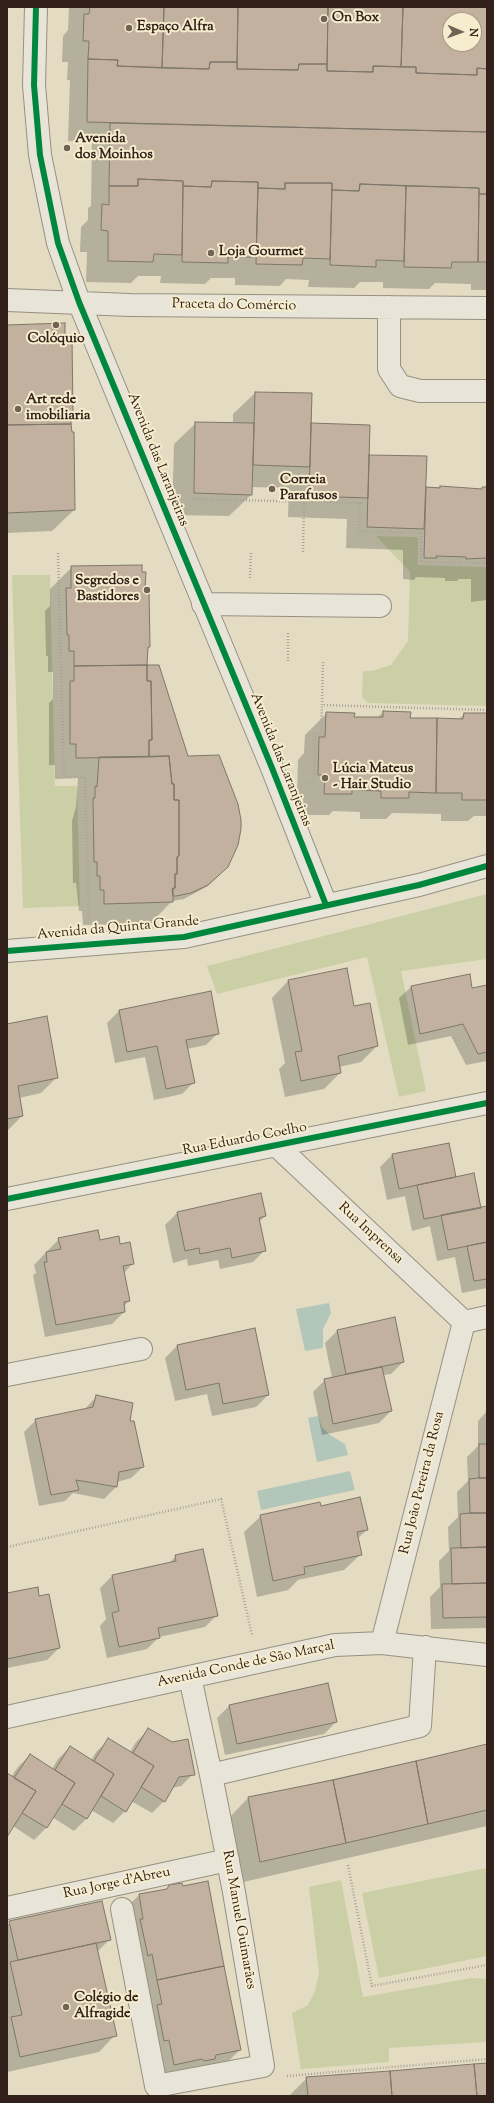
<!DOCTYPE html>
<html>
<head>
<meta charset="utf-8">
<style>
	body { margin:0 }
	#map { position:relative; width:494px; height:2103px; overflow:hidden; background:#e3dcc2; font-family:"Sorts Mill Goudy",serif }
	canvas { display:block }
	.frame { position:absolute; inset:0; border:8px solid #32201a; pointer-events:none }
	.north { position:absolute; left:442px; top:12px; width:40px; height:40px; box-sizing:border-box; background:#f6edcf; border:1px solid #a89b87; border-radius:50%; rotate:92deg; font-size:11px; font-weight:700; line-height:16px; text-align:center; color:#32201a }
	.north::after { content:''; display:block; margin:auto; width:14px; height:18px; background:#706255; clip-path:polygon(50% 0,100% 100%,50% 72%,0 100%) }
</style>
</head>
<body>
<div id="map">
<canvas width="494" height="2103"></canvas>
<div class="frame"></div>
<div class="north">N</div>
</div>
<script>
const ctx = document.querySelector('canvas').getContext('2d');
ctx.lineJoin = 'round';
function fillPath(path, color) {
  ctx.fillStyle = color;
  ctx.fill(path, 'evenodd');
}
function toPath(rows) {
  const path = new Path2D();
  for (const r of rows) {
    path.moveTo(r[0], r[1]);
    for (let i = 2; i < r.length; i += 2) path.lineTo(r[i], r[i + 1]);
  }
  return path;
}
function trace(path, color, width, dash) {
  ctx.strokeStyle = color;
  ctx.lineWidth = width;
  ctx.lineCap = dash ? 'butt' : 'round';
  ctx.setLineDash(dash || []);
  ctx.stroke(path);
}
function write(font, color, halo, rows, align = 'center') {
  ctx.font = font + ' "Sorts Mill Goudy",serif';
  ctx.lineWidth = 4;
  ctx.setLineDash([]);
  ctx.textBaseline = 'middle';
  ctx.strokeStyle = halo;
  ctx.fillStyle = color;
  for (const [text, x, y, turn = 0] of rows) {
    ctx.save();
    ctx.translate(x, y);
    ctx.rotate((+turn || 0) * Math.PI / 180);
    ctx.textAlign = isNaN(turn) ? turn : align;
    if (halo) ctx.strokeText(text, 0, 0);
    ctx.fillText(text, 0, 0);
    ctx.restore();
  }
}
fillPath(toPath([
	[376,536,418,537,418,565,486,567,487,706,368,703,362,697,363,671,372,671,391,665,408,641,410,572],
	[12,575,50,575,55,786,77,786,80,906,23,908],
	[487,894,487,959,401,971,426,1091,399,1097,367,957,217,994,207,966],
	[487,1868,487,1956,379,1978,362,1893],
	[341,1880,363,1997,471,1978,487,1979,487,2042,389,2048,389,2062,301,2069,292,2013,308,2005,315,1991,319,1973,309,1887]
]), '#cacfa6');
fillPath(toPath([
	[329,1303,331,1313,323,1329,323,1348,305,1351,296,1309],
	[318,1416,322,1427,330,1435,345,1444,348,1455,317,1462,308,1418],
	[350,1471,355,1490,261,1510,257,1491]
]), '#b3c6ba');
fillPath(toPath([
	[69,7,487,7,487,290,471,290,471,284,435,283,429,289,383,288,383,282,360,282,354,288,308,287,309,280,286,279,280,286,235,285,235,278,211,278,205,284,160,283,161,276,138,276,131,283,86,282,87,252,80,252,81,227,88,220,88,208,91,206,92,141,68,141,70,80,67,80,68,62,62,62,63,36,68,30],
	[450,20,474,20,474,44,450,44],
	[7,326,64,339,72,414,70,416,74,510,52,531,7,533],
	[255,393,425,488,440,487,480,490,483,488,487,488,487,600,471,602,471,579,459,579,457,581,445,581,445,578,416,577,414,580,403,579,403,550,346,548,347,519,288,517,289,488,251,487,251,495,229,516,172,515,174,444,196,423,233,424,233,414],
	[72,567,148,590,149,647,146,650,146,666,188,757,227,867,208,886,184,899,172,901,150,924,83,925,82,911,79,911,76,883,73,883,72,821,76,807,78,778,55,779,55,765,49,765,49,703,53,699,53,672,48,672,48,656,46,656,45,611,50,606,50,589],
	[383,712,409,719,458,720,464,714,487,714,487,816,474,816,468,821,441,821,441,814,392,813,386,819,360,819,360,812,333,811,329,815,303,815,303,796,297,796,298,760,304,753,305,735,327,713,353,718,377,718],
	[346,969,353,1007,377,1046,361,1062,339,1067,340,1073,324,1089,285,1097,279,1069,285,1063,272,998,288,981],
	[487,986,487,1061,466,1065,451,1036,408,1045,399,998,411,987,472,989],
	[119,1011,218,1033,206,1045,187,1049,194,1082,182,1094,154,1100,145,1057,115,1063,107,1023],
	[7,1025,57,1077,41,1093,19,1098,22,1116,7,1131],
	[448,1144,455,1178,480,1208,487,1207,487,1288,462,1293,455,1257,437,1261,430,1226,412,1231,405,1196,387,1200,380,1167,392,1155],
	[177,1213,265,1216,259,1222,265,1250,253,1262,220,1269,218,1260,188,1266,187,1259,173,1263,165,1225],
	[59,1239,99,1241,119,1246,133,1263,124,1273,129,1301,123,1307,124,1312,112,1324,45,1337,33,1275,36,1273,34,1265],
	[394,1318,403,1362,391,1374,383,1375,391,1411,379,1423,322,1435,313,1392,325,1380,332,1378,325,1343,337,1331],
	[177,1346,268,1395,256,1407,212,1416,207,1394,175,1401,165,1358],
	[487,1385,487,1628,431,1629,430,1597,440,1587,439,1561,449,1551,448,1527,458,1517,457,1492,468,1481,467,1457,478,1446,478,1421,486,1412],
	[96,1397,129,1422,143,1467,131,1478,117,1482,116,1487,104,1499,73,1493,65,1501,39,1506,24,1432,36,1420,84,1410],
	[320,1507,367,1530,357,1539,361,1554,344,1570,298,1580,288,1590,257,1597,244,1532,261,1516],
	[176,1556,217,1615,205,1627,159,1637,147,1649,107,1658,100,1626,106,1619,100,1588,112,1576,169,1563],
	[7,1594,39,1597,59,1648,47,1660,7,1668],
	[229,1706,336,1722,324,1734,225,1755,217,1718],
	[148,1730,193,1774,181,1786,172,1788,164,1801,152,1813,131,1801,125,1811,113,1823,91,1810,86,1819,74,1831,52,1817,46,1828,34,1840,13,1826,7,1835,7,1774,11,1777,18,1767,30,1755,52,1769,58,1759,70,1747,91,1760,97,1751,109,1740,130,1752,136,1742],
	[487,1745,487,1826,239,1883,227,1820,248,1798],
	[169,1886,240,2050,218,2071,152,2086,118,1916,139,1895,165,1890],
	[10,1922,110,1939,97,1952,115,2035,99,2052,7,2072,7,1925],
	[487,2064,487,2096,289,2096,307,2078]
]), '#0003');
const building = toPath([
	[90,7,164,7,162,68,117,66,118,60,88,59,89,41,83,41,84,14,89,14,90,7],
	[164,7,238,7,237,62,210,62,209,69,162,68,164,7],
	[238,7,328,7,327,64,299,64,298,70,237,69,238,7],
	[328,7,403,7,401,67,373,66,373,72,327,71,328,7],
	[403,7,487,7,487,69,477,68,477,75,416,73,416,67,401,67,403,7],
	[450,20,474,20,474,44,450,44,450,20],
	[88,59,118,60,117,66,209,69,210,62,237,62,237,69,298,70,299,64,327,64,327,71,373,72,373,66,416,67,416,73,477,75,477,68,487,69,487,132,87,122,88,59],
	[110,123,487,132,487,194,479,194,479,188,360,184,359,191,332,190,332,183,285,183,285,189,258,188,258,182,212,181,211,187,183,186,183,181,138,179,138,186,109,186,110,123],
	[138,179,183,181,182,255,154,254,153,262,108,261,108,231,101,230,102,204,109,205,109,186,138,186,138,179],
	[212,181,258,182,256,257,228,257,228,263,182,262,183,186,211,187,212,181],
	[285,183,332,183,330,259,303,258,302,265,256,264,258,188,285,189,285,183],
	[360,184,406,186,404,261,376,260,376,267,330,265,332,190,359,191,360,184],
	[406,186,479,188,478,262,452,262,451,268,404,267,406,186],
	[479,194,487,194,487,262,478,262,479,194],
	[65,323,65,338,72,338,73,414,71,414,71,424,7,425,7,325,65,323],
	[255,392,312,393,310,467,253,465,255,392],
	[195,422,254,423,252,495,194,493,195,422],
	[311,423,370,425,368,498,309,496,311,423],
	[71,424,72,432,74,432,75,510,7,513,7,425,71,424],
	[369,455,427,456,424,529,367,527,369,455],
	[440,486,482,489,482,487,487,487,487,558,466,559,466,557,436,556,437,558,424,558,426,487,440,488,440,486],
	[142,565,142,572,146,572,145,589,149,589,150,647,148,647,147,665,74,666,74,651,69,651,69,635,67,635,66,588,71,588,71,566,142,565],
	[147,665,147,681,151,681,152,740,149,740,149,757,76,758,76,744,70,744,70,681,74,681,74,666,147,665],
	[147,665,159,665,188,756,219,755,238,804,241,820,241,829,238,845,228,867,208,885,191,893,176,896,173,896,172,889,175,888,175,874,177,874,177,857,179,856,179,800,174,800,174,784,172,784,169,756,149,757,149,740,152,740,151,681,147,681,147,665],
	[383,711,411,712,410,718,437,718,436,793,409,792,409,798,381,798,381,791,352,790,352,794,324,794,325,775,318,775,319,737,325,737,326,712,355,713,354,717,383,717,383,711],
	[464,713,487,713,487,800,462,800,462,793,436,793,437,718,463,719,464,713],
	[169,756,172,784,174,784,174,800,179,800,179,856,177,857,177,874,175,874,175,888,173,888,173,902,104,904,104,890,100,890,100,876,97,876,97,862,94,862,93,798,95,798,95,786,97,787,99,757,169,756],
	[347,968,354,1006,370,1003,378,1046,338,1056,341,1073,301,1081,295,1052,302,1051,288,980,347,968],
	[470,974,472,988,487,985,487,1052,478,1054,463,1024,420,1034,411,986,470,974],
	[211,991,219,1034,186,1040,195,1083,166,1089,157,1046,127,1052,119,1010,211,991],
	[47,1016,58,1078,18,1086,23,1116,7,1119,7,1024,47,1016],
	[449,1143,456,1177,399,1189,392,1154,449,1143],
	[474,1173,481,1208,424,1219,417,1185,474,1173],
	[261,1193,266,1216,259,1218,266,1251,232,1258,230,1248,200,1254,199,1248,185,1251,177,1212,261,1193],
	[487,1206,487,1242,448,1250,441,1215,487,1206],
	[98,1230,100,1240,119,1236,120,1244,130,1242,134,1264,123,1266,130,1301,124,1302,125,1312,56,1325,44,1262,47,1262,46,1252,61,1249,58,1238,98,1230],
	[487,1242,487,1279,474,1281,467,1246,487,1242],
	[395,1317,404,1362,346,1374,337,1330,395,1317],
	[255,1328,269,1395,223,1404,219,1383,186,1390,177,1345,255,1328],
	[382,1367,392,1411,333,1424,324,1379,382,1367],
	[96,1395,133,1403,130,1421,134,1421,144,1467,119,1472,117,1487,76,1480,79,1490,51,1495,35,1419,93,1407,96,1395],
	[479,1444,487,1444,487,1478,479,1478,479,1444],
	[479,1478,487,1478,487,1513,470,1513,469,1479,479,1478],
	[360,1497,368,1530,357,1532,362,1555,304,1567,305,1574,273,1581,260,1515,320,1502,321,1506,360,1497],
	[470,1513,487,1513,487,1547,461,1548,460,1514,470,1513],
	[487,1547,487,1583,452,1584,451,1548,487,1547],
	[203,1549,218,1616,158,1628,160,1638,119,1647,112,1613,119,1611,112,1575,176,1561,175,1555,203,1549],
	[487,1583,487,1617,443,1618,442,1584,487,1583],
	[38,1587,39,1596,49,1594,60,1648,7,1659,7,1593,38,1587],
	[328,1683,337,1722,237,1744,229,1705,328,1683],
	[148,1728,172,1742,188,1739,195,1775,179,1777,165,1802,141,1787,154,1766,133,1753,148,1728],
	[108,1738,154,1766,126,1812,101,1796,114,1774,94,1761,108,1738],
	[487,1744,487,1810,428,1824,416,1761,487,1744],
	[70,1746,114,1774,87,1819,62,1804,75,1783,55,1770,70,1746],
	[30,1754,75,1783,47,1828,22,1813,36,1791,14,1778,30,1754],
	[416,1761,428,1824,346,1843,333,1780,416,1761],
	[7,1773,36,1791,7,1837,7,1773],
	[333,1780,346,1843,260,1862,248,1797,333,1780],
	[208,1881,224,1966,157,1980,152,1954,148,1956,140,1919,143,1919,139,1894,167,1889,169,1885,182,1883,183,1886,208,1881],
	[102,1901,111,1940,18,1960,9,1921,102,1901],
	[96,1943,117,2036,20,2057,11,2017,22,2015,10,1962,96,1943],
	[224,1966,241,2050,216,2055,215,2059,204,2061,202,2059,174,2065,169,2040,164,2041,157,2005,162,2004,157,1980,224,1966],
	[487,2063,487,2096,477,2096,474,2064,487,2063],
	[474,2064,477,2096,392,2096,390,2071,474,2064],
	[390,2071,392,2096,308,2096,306,2077,390,2071]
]);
fillPath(building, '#c2b19f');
trace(building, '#7d776a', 1);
const minor = toPath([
	[36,7,34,85,40,155,58,243,79,302,272,768,326,905],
	[7,300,130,305,487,308],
	[389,307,389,369,400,386,420,391,487,391],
	[203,604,380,606],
	[7,951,184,937,419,885,487,866],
	[277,1146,464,1322],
	[7,1199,487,1103],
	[464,1322,487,1317],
	[7,1375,141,1349],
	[382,1643,464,1322],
	[7,1717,335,1645,382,1643,487,1655],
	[211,1775,420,1726,425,1647],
	[7,1908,228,1860],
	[122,1909,156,2086,263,2066,234,1892,211,1775,190,1677]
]);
trace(minor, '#969081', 24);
trace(toPath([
	[189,499,360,503,359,531,421,533,421,562,487,563],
	[303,552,304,502],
	[58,553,64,777,85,777,89,917],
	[250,578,251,551],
	[288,661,288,632],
	[323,662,322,705,487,710],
	[306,783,314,780,315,733,321,733,322,705],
	[7,1547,221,1499,252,1635],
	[348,1865,372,1986,487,1965],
	[287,2076,487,2059]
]), '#a8a399', 2.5, [1, 2]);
trace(minor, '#e8e4d8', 22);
trace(toPath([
	[36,7,34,85,40,155,58,243,79,302,272,768,326,905],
	[7,951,184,937,419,885,487,866],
	[7,1199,487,1103]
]), '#00873e', 6);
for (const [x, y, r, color] of [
	[324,19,4,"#706255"],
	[129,28,4,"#706255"],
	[67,148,4,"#706255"],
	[211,253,4,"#706255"],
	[56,325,4,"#706255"],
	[18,409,4,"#706255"],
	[272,489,4,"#706255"],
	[147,590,4,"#706255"],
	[325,778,4,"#706255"],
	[66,2007,4,"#706255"]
]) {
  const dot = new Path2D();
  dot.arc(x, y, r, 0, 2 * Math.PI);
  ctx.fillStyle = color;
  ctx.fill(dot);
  trace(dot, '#f6edcf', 1.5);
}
write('bold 14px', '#32201a', '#f6edcf', [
	["On Box",332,19],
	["Espaço Alfra",137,28],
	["Avenida",75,140],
	["dos Moinhos",75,156],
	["Loja Gourmet",219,253],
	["Colóquio",56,340,"center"],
	["Art rede",26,401],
	["imobiliaria",26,417],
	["Correia",280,481],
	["Parafusos",280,497],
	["Segredos e",139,582,"right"],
	["Bastidores",139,598,"right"],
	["Lúcia Mateus",333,770],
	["- Hair Studio",333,786],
	["Colégio de",74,1999],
	["Alfragide",74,2015]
], 'left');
write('14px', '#32201a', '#f6edcf', [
	["Praceta do Comércio",234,306,1],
	["Avenida das Laranjeiras",157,460,68],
	["Avenida das Laranjeiras",280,760,68],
	["Avenida da Quinta Grande",118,929,-5],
	["Rua Eduardo Coelho",245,1140,-11],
	["Rua Imprensa",370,1234,43],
	["Rua João Pereira da Rosa",423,1483,-76],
	["Avenida Conde de São Marçal",246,1665,-12],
	["Rua Jorge d'Abreu",117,1884,-12],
	["Rua Manuel Guimarães",238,1920,80]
]);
</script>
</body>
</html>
